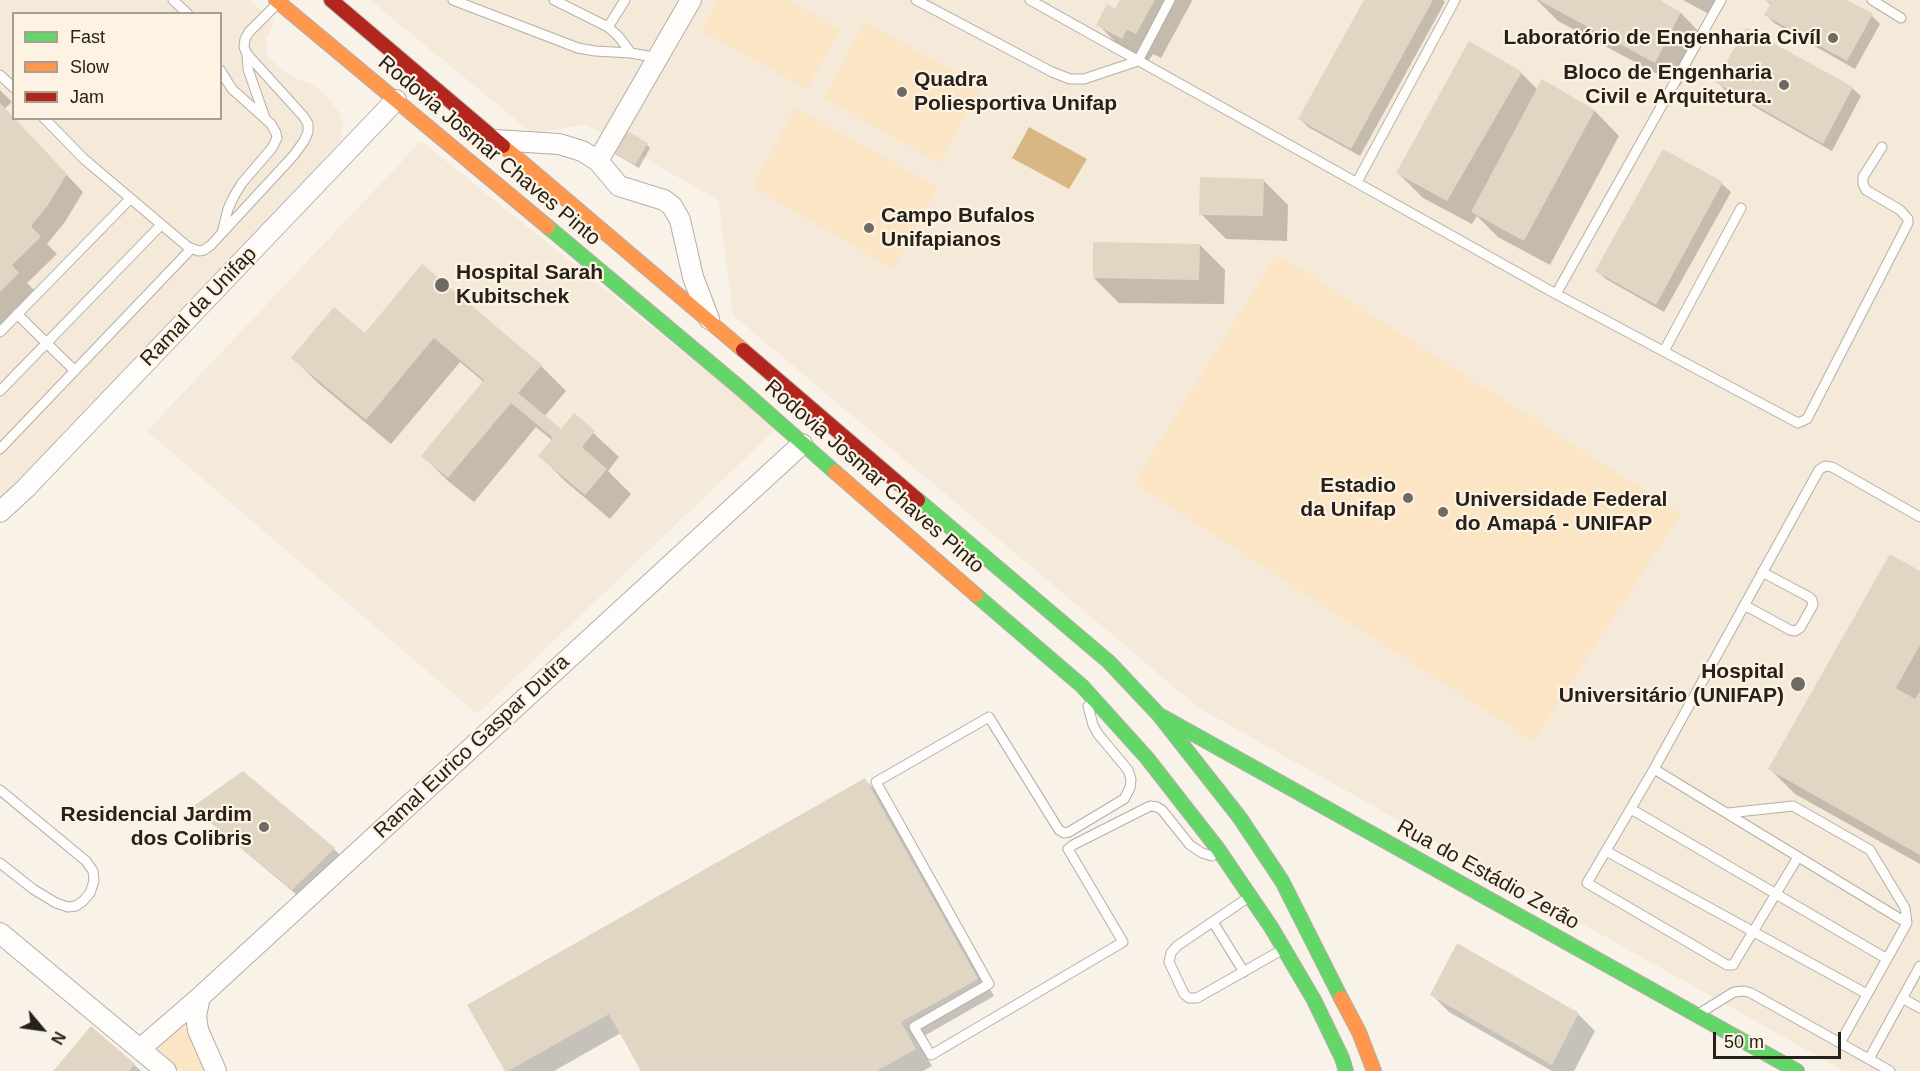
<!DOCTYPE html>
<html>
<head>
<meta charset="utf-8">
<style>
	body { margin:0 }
	#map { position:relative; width:1920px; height:1071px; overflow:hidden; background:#f8f2e9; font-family:Helvetica,sans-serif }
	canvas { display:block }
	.legend { position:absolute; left:12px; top:12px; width:210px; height:108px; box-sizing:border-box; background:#fef3e3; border:2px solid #a79f93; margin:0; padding:8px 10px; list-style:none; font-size:18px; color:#25211b }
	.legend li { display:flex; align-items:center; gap:12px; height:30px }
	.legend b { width:30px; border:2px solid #a79f93 }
	.north { position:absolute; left:12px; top:999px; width:60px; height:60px; -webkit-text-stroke:4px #fef3e3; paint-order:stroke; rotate:119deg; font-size:16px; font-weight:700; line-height:24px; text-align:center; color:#25211b }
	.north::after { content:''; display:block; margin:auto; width:21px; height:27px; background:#25211b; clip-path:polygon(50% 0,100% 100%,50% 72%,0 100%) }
	.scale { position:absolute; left:1713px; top:1032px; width:128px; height:27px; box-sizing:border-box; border:3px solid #25211b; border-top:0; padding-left:8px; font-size:18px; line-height:21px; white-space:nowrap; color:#25211b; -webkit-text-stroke:4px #fef3e3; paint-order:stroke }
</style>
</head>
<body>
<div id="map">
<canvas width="1920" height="1071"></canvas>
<ul class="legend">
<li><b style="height:8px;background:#63d668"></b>Fast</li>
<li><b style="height:8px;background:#ff974d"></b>Slow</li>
<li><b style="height:8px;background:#b3261e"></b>Jam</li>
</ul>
<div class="north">N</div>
<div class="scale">50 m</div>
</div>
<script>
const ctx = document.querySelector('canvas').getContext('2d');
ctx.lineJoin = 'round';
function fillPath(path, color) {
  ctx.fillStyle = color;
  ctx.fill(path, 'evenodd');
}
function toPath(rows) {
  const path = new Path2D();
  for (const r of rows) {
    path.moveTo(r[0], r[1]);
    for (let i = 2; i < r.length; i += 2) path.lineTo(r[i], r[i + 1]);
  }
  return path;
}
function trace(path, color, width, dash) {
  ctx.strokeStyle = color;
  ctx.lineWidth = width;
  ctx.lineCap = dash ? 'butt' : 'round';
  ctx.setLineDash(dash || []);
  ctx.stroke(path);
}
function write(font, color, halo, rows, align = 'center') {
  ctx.font = font + ' Helvetica,sans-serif';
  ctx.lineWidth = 4.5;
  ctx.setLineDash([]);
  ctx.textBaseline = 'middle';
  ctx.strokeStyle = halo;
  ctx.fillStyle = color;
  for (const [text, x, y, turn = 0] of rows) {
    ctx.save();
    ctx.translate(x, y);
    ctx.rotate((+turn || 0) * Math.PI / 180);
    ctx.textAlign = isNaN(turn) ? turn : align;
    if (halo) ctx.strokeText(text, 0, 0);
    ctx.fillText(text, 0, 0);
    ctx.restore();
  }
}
fillPath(toPath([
	[0,0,249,0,274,21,266,39,266,53,281,70,298,79,312,84,323,92,339,112,343,125,341,140,13,506,0,513],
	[14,14,220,14,220,118,14,118],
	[370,0,1920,0,1920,1071,1844,1071,1199,708,733,315,718,200,585,124,533,134],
	[421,141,777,428,477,714,147,431]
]), '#f5ead9');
fillPath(toPath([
	[718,0,787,0,840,29,807,89,702,31],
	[865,22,981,86,939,163,824,98],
	[795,108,938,187,893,269,753,187],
	[1277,254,1681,514,1533,741,1134,483],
	[189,1019,206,1071,179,1071,159,1055,157,1043]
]), '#fbe5c4');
fillPath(toPath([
	[1029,127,1087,159,1069,189,1012,158]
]), '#d8b784');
fillPath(toPath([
	[1122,0,1191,0,1192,1,1161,58,1153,54,1147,63,1122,49,1098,24,1116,11],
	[1365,0,1443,0,1445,2,1360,156,1308,127,1300,119],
	[1537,0,1657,0,1681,13,1705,38,1680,86,1558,21],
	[1683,0,1725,0,1716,18],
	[1766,0,1844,0,1872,16,1880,24,1855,69,1774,23,1766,15,1771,5],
	[1747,30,1852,88,1861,96,1832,151,1725,90,1717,82],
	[1521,73,1538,90,1542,81,1595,111,1619,136,1550,265,1498,237,1477,216,1472,224,1423,198,1398,173],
	[0,90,12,102,4,109,83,192,65,222,47,244,57,254,27,283,35,291,0,325],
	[647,145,650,148,639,168,603,147],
	[1664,151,1722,184,1731,192,1664,312,1606,279,1597,271],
	[1263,180,1288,205,1287,241,1226,239,1201,214],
	[1200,245,1225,270,1224,304,1119,303,1094,278],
	[423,266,541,366,566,391,544,417,561,431,574,415,619,457,608,471,631,494,610,519,565,481,540,456,553,441,536,427,474,502,448,481,423,456,485,383,460,362,391,444,318,383,293,358,366,335],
	[1920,572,1920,864,1795,794,1770,769],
	[243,772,334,849,351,866,310,906,211,823,194,807],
	[865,780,882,797,994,996,917,1040,932,1066,923,1071,643,1071,621,1033,554,1071,506,1071],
	[1432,995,1578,1014,1595,1031,1574,1071,1552,1071,1449,1012],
	[115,1047,141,1071,55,1071]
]), '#0003');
fillPath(toPath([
	[1120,0,1155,0,1136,34,1127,30,1122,39,1096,25,1107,4,1115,9],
	[1364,0,1433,0,1351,149,1298,119],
	[1538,0,1660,0,1681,12,1655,63],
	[1765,0,1847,0,1873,14,1847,61,1764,15,1771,3],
	[1746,28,1853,87,1823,144,1715,82],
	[1469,41,1522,72,1447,201,1396,173],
	[1542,79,1595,110,1524,241,1471,212],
	[0,103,67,174,48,205,31,226,41,237,12,265,19,273,0,292],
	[610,121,648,143,635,165,597,143],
	[1663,149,1723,182,1656,305,1595,271],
	[1200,177,1264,179,1263,216,1199,215],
	[1093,242,1200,244,1199,280,1093,278],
	[422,264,542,365,518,393,561,429,574,413,595,431,582,447,607,469,585,495,538,456,553,438,511,403,448,478,421,456,484,380,434,338,366,420,291,358,334,307,365,333],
	[1890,554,1920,571,1920,645,1896,688,1915,699,1920,691,1920,855,1768,769],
	[243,771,335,848,292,890,192,807],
	[865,778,978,979,901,1022,916,1049,877,1071,641,1071,609,1014,508,1071,505,1071,467,1005],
	[1457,943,1579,1013,1552,1065,1430,995],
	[91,1026,135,1064,129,1071,53,1071]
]), '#e1d6c4');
const lane = toPath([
	[173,0,188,14],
	[453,0,578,48,595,51,631,53],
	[554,0,608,27],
	[625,0,608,27,619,37,631,53,658,58],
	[916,0,1052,72,1070,79,1084,79,1138,61,1170,0],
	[1030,0,1556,294],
	[1721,0,1556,294,1798,423,1807,419,1908,223,1908,219,1900,210,1866,190,1863,184,1863,177,1882,147],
	[1872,0,1901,18],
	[247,54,248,69,265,118],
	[220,70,232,89,271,124,276,133,277,138,272,148,242,183,234,196,228,209,222,233],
	[0,75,14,88],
	[44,118,84,159,188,247,199,251,204,250,211,245,294,155,304,141,308,132,308,124,304,117,247,54,244,47,245,39,249,32,276,5],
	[1357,182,1455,0],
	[17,314,75,371],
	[0,332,130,199],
	[1664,351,1741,208],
	[0,391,161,225],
	[0,449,191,249],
	[1744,605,1790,630,1795,631,1800,628,1813,605,1812,600,1809,597,1762,572],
	[1088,706,1093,725,1098,734,1128,770,1131,779,1130,788,1124,799,1069,832,1064,833,1059,830,989,717,876,782,989,984,914,1027,931,1055,1123,942,1068,849,1073,845,1150,806,1157,807,1162,810,1190,845,1202,853,1212,856],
	[1654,769,1907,923],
	[0,790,86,861,93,871,94,881,90,893,83,901,76,906,68,907,56,903,33,889,0,863],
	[1631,809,1887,959],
	[1728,813,1793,806,1870,850,1905,908,1907,923,1840,1043],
	[1606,851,1867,994],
	[1798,857,1733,965,1727,965,1587,883,1654,769,1819,470,1825,466,1832,467,1920,517],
	[1246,899,1177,946,1171,953,1169,962,1184,994,1189,998,1197,998,1280,951],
	[1213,922,1244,972],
	[1902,998,1920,1008],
	[1700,1013,1734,992,1744,991,1751,993,1890,1071],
	[1869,1059,1920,966]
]);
const street = toPath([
	[496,140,559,144,582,151,598,161,619,186,664,200,672,206,680,220,693,277,709,319],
	[598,161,691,0],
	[0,512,25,489,396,100],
	[0,933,166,1071],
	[200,997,196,1015,198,1030,216,1071],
	[140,1049,200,997,802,444]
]);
const fast = toPath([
	[548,227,740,388,835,472],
	[918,500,1109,662,1159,715,1240,818,1282,881,1341,998],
	[976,595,1082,686,1147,758,1218,849,1271,927,1314,1000,1342,1058,1346,1071],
	[1163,717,1797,1071]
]);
const slow = toPath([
	[276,0,548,227],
	[503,146,743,350],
	[835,472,976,595],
	[1341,998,1359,1032,1374,1071]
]);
const jam = toPath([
	[331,0,503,146],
	[743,350,918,500]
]);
trace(lane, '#b3aea8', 11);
trace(street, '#b3aea8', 22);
trace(fast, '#b3aea8', 16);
trace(slow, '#b3aea8', 16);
trace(jam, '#b3aea8', 16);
trace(lane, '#fefdfc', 9);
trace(street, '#fefdfc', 20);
trace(fast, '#63d668', 14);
trace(slow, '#ff974d', 14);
trace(jam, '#b3261e', 14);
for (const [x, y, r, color] of [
	[1833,38,6,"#6f6a63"],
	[1784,85,6,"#6f6a63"],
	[902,92,6,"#6f6a63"],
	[869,228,6,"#6f6a63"],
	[442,285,8,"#6f6a63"],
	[1408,498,6,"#6f6a63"],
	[1443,512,6,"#6f6a63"],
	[1798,684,8,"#6f6a63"],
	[264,827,6,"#6f6a63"]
]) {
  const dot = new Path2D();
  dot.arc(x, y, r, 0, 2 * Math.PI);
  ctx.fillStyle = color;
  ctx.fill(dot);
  trace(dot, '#fef3e3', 2);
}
write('bold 21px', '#25211b', '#fef3e3', [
	["Laboratório de Engenharia Civíl",1821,38],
	["Bloco de Engenharia",1772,73],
	["Civil e Arquitetura.",1772,97],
	["Quadra",914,80,"left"],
	["Poliesportiva Unifap",914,104,"left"],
	["Campo Bufalos",881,216,"left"],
	["Unifapianos",881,240,"left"],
	["Hospital Sarah",456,273,"left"],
	["Kubitschek",456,297,"left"],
	["Estadio",1396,486],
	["da Unifap",1396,510],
	["Universidade Federal",1455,500,"left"],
	["do Amapá - UNIFAP",1455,524,"left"],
	["Hospital",1784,672],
	["Universitário (UNIFAP)",1784,696],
	["Residencial Jardim",252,815],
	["dos Colibris",252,839]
], 'right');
write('21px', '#25211b', '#fef3e3', [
	["Rodovia Josmar Chaves Pinto",489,151,40],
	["Ramal da Unifap",199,307,-46],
	["Rodovia Josmar Chaves Pinto",874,477,41],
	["Ramal Eurico Gaspar Dutra",472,747,-43],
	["Rua do Estádio Zerão",1488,875,29]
]);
</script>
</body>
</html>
